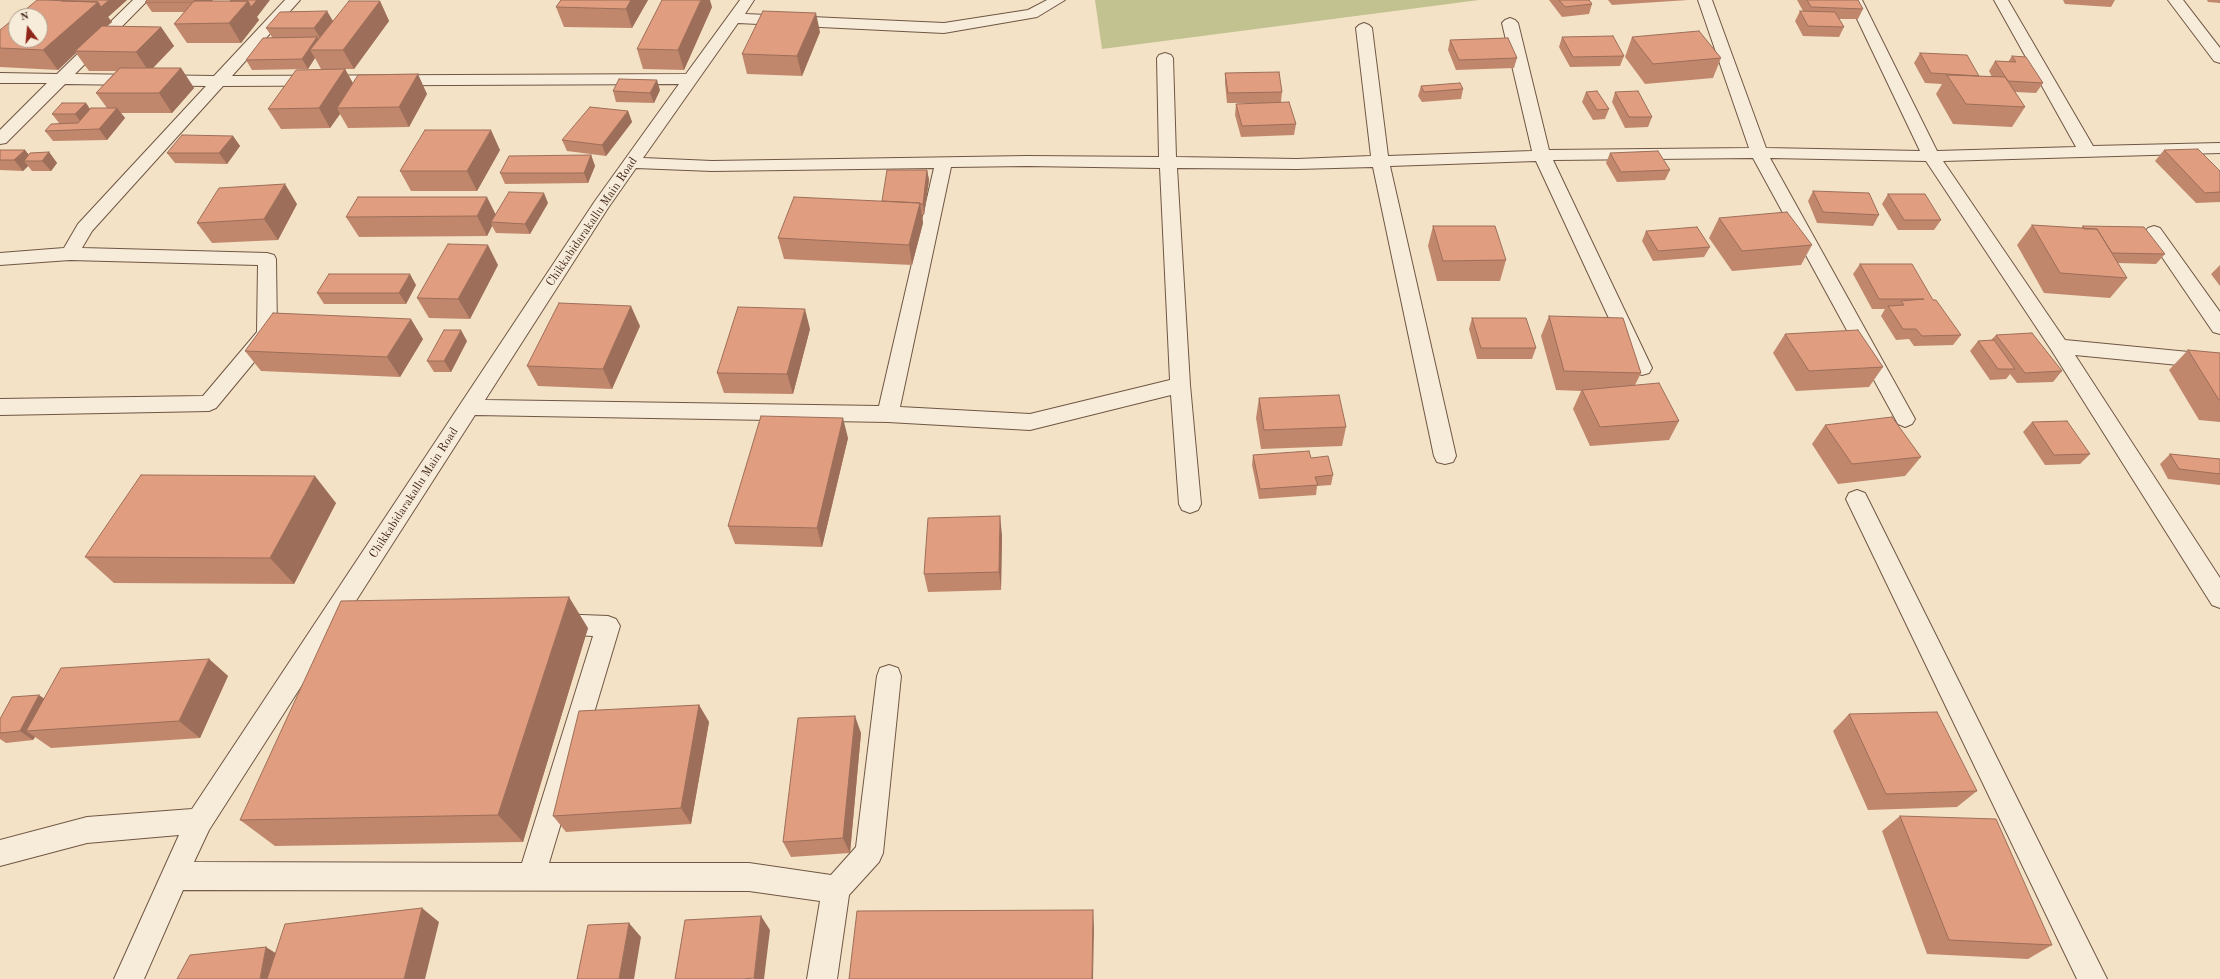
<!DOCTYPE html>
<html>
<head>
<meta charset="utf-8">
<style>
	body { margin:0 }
	#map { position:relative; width:2220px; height:979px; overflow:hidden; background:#f3e2c5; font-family:"Old Standard TT",serif }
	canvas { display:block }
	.north { position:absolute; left:8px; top:8px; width:40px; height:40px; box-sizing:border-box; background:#f7ecd9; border:1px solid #af9d8c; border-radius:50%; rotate:344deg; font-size:11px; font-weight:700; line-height:16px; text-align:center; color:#442719 }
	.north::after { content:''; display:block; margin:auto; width:14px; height:18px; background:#8f2418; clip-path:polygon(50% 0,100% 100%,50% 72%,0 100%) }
</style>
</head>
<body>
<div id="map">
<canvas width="2220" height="979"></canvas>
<div class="north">N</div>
</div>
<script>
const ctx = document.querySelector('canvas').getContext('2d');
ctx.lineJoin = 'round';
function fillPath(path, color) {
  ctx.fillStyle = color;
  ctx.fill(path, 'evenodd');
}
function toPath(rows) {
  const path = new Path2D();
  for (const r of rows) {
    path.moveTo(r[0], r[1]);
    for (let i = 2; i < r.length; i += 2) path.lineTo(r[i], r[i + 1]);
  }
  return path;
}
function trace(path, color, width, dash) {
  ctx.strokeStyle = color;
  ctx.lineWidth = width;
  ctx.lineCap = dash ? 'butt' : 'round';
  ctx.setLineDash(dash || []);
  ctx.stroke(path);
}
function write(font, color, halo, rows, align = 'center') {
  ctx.font = font + ' "Old Standard TT",serif';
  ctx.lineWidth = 3;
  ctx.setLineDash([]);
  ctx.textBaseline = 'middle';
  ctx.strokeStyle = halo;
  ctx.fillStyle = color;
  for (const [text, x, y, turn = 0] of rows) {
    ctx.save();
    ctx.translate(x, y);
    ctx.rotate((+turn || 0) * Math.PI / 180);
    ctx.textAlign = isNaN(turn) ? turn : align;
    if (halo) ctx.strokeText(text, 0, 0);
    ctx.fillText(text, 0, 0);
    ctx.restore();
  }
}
fillPath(toPath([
	[1095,0,1479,0,1102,49]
]), '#c1c290');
const minor = toPath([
	[133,0,148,0,75,74,214,76,285,0,300,0,232,76,686,74,740,0,754,0,745,14,944,23,1028,10,1047,0,1065,0,1037,17,944,33,738,23,643,158,712,161,1027,156,1159,157,1157,58,1159,55,1165,53,1171,55,1173,58,1176,157,1297,159,1371,156,1356,28,1359,25,1364,23,1369,25,1372,28,1388,156,1532,151,1502,23,1505,20,1510,18,1515,20,1518,23,1549,150,1749,148,1698,0,1712,0,1766,148,1920,151,1848,0,1862,0,1937,151,2076,147,1994,0,2008,0,2093,146,2220,143,2220,153,1943,161,2065,340,2220,355,2220,369,2075,355,2220,578,2220,608,2212,605,2052,351,1926,161,1770,158,1915,419,1912,424,1905,427,1898,424,1753,158,1553,160,1652,368,1649,373,1642,375,1635,373,1632,368,1536,161,1390,166,1456,456,1453,462,1445,464,1437,462,1434,456,1373,167,1297,169,1177,168,1190,385,1201,504,1198,510,1190,513,1182,510,1179,504,1171,395,1030,430,888,422,475,415,209,830,194,862,522,863,593,636,556,634,548,631,544,624,548,617,556,614,608,616,616,619,620,626,549,863,749,863,831,875,856,847,877,676,880,668,889,665,898,668,901,676,883,853,879,862,849,895,837,979,807,979,820,901,749,891,183,890,144,979,114,979,179,835,87,843,0,866,0,840,87,817,192,809,595,201,679,84,223,86,92,231,82,248,267,253,274,255,276,259,277,333,274,338,216,408,209,411,0,415,0,399,203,396,257,332,258,265,70,260,0,265,0,253,64,248,78,224,206,86,65,84,6,143,0,144,0,130,47,83,0,83,0,73,57,74,133,0],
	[1027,166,1160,168,1170,380,1030,414,900,407,951,167,1027,166],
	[636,168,712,171,934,168,879,406,485,400,608,208,636,168],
	[2168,0,2183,0,2220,48,2220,63,2214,61,2168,0],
	[2154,226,2160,228,2220,312,2220,334,2213,332,2145,232,2148,228,2154,226],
	[1857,490,1865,493,1868,499,2107,979,2077,979,1846,499,1849,493,1857,490]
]);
trace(minor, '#705644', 2);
fillPath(minor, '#f7ecd9');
fillPath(toPath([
	[62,0,127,0,108,17,112,22,107,26,161,27,174,46,153,68,181,68,194,88,172,113,121,113,125,118,107,140,53,141,45,131,59,123,52,114,86,103,90,109,107,108,96,93,116,71,89,71,76,53,58,70,0,67,0,30],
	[147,0,213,0,212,1,257,17,259,20,241,43,187,43,174,24,184,12,152,12,145,2],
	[561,0,648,0,632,28,564,27,556,7],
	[1549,0,1589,0,1592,4,1589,14,1562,17],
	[1608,0,1688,0,1612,5],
	[1797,0,1858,0,1863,9,1858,19,1839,19,1844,27,1839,37,1803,36,1795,21,1800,11,1803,11],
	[2063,0,2115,0,2111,7,2065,4],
	[2207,0,2220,0,2220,3,2208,2],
	[380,1,389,21,354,69,345,69,353,83,427,94,409,127,348,128,340,114,330,128,281,129,268,109,321,69,315,58,308,69,252,70,246,60,272,37,266,28,333,21],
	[712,7,684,70,643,69,637,49],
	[820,32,802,76,747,74,742,54],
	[1562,37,1624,56,1620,66,1570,67,1559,47],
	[1632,37,1721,58,1713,78,1645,84,1625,57],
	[1450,40,1517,58,1514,68,1456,70,1448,50],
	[1920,53,1979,76,1992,77,1989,71,1995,61,2008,62,2012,56,2043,83,2036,93,2015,92,2025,107,2012,127,1953,124,1936,94,1942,84,1925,83,1914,63],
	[1225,73,1282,92,1281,102,1296,124,1294,135,1241,137,1235,115,1236,104,1271,103,1227,103,1225,83],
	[1421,86,1463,89,1461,99,1422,102,1418,96],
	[660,90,654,103,616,102,613,91],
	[1586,92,1609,109,1605,119,1593,120,1582,102],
	[1615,92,1652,117,1648,127,1625,128,1612,102],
	[628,111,632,122,606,156,567,151,562,140],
	[233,136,240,146,227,164,175,163,167,153],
	[0,150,25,150,29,155,49,152,57,163,51,171,32,171,28,166,23,171,0,170],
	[500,150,477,191,411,191,400,171],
	[2164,150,2220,171,2220,202,2196,203,2155,161],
	[1610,153,1670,170,1665,180,1617,182,1606,163],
	[591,155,595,166,588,183,505,184,500,173],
	[927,170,929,180,924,215,922,215,923,223,912,265,784,259,778,238,882,201],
	[1813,191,1879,215,1873,226,1817,223,1808,201],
	[1888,194,1941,220,1934,230,1898,230,1882,204],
	[548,203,530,234,496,233,492,226,487,236,359,237,346,217,495,214],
	[297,204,278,240,212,243,197,223],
	[1719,218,1812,245,1801,265,1732,271,1709,238],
	[2032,225,2081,228,2083,226,2165,254,2156,264,2118,263,2127,278,2110,298,2044,293,2017,245],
	[1433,226,1506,260,1500,281,1437,281,1428,246],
	[1646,231,1710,247,1704,257,1653,261,1642,241],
	[1860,264,1933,300,1961,335,1953,345,1914,346,1909,339,1896,340,1881,316,1885,309,1872,309,1853,274],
	[498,265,470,319,429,318,417,298],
	[2220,265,2220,286,2211,274],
	[416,285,406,304,324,304,317,293],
	[1549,316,1641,373,1635,385,1679,421,1669,440,1590,446,1573,409,1581,391,1556,390,1541,336],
	[1472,318,1536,348,1532,359,1477,359,1469,329],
	[640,326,612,389,538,386,527,366],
	[810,329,793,394,724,393,717,373],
	[1785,334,1883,367,1869,387,1796,391,1773,353],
	[1996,335,2062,371,2053,382,2017,383,2010,374,2006,379,1990,380,1970,351,1978,341,1991,340],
	[423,339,400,377,261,371,245,351],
	[467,341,451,372,434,372,427,361],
	[2188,350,2220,353,2220,422,2199,420,2169,370],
	[1259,398,1346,427,1342,446,1261,449,1256,418],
	[2032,422,2090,454,2080,464,2045,465,2023,432],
	[1825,425,1921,457,1905,476,1838,484,1812,444],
	[848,438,822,547,735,544,728,526],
	[2170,454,2220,459,2220,485,2168,479,2160,464],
	[1253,455,1311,458,1333,475,1331,485,1317,486,1316,495,1259,499,1252,465],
	[336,503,294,584,114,583,85,557],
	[1002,535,1001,590,928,592,924,574],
	[588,628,523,842,275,846,240,820],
	[209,659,228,676,200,738,51,748,35,737,33,740,6,743,0,739,0,719,44,699],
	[699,705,709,722,691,824,566,832,553,816],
	[1849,714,1977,791,1957,807,1868,810,1833,731],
	[861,733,850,853,791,857,783,842],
	[1900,816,2052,945,2028,959,1927,954,1882,831]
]), '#c1876d');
fillPath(toPath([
	[109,0,127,0,108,17,112,22,79,51,75,51,76,53,58,70,43,50,98,2],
	[197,0,213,0,201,12,195,2],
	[257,0,270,0,257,17,259,20,241,43,229,23,248,1],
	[631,0,648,0,632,28,626,9],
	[701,0,710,0,712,7,684,70,678,50],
	[380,1,389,21,354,69,343,50],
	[327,11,333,21,320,38,314,28],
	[816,13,820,32,802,76,797,56],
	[161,27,174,46,149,72,136,52],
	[317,37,323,47,310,50,315,58,308,69,302,59],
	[181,68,194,88,172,113,159,93],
	[345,69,356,89,337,108,340,114,330,128,319,108],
	[418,74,427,94,409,127,399,107],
	[657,80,660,90,654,103,650,93],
	[86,103,93,114,83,125,75,114],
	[117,108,125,118,107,140,99,129],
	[628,111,632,122,606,156,602,145],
	[491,130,500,150,477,191,467,171],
	[233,136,240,146,227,164,219,153],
	[25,150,33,161,24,161,28,166,23,171,14,160],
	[49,152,57,163,51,171,42,161],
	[591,155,595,166,588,183,584,173],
	[927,170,929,180,924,215,923,204],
	[285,184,297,204,278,240,264,219],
	[544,193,548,203,530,234,525,224],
	[487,197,497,217,491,222,492,226,487,236,477,216],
	[920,203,923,223,912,265,909,245],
	[488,245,498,265,470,319,458,299],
	[410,274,416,285,406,304,399,293],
	[631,306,640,326,612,389,603,369],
	[805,309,810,329,793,394,787,374],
	[411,319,423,339,400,377,387,357],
	[461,330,467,341,451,372,444,361],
	[843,418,848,438,822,547,817,528],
	[315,476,336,503,294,584,270,558],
	[1000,516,1002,535,1001,590,999,572],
	[569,597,588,628,523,842,498,815],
	[209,659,228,676,200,738,179,721],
	[39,695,52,704,26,731,35,737,33,740,20,731],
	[699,705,709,722,691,824,681,808],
	[855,716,861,733,850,853,843,838],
	[422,908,439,922,425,979,404,979],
	[1093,910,1094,929,1093,979,1092,979],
	[761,916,770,930,764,979,754,979,754,978],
	[629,923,641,937,634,979,619,979],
	[266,947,288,961,284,979,260,979]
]), '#9d6e59');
const building = toPath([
	[37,0,43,0,98,2,43,50,0,48,0,30,16,17,16,40,40,40,40,16,18,16,37,0],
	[62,0,109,0,101,7,98,2,61,1,62,0],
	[147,0,197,0,196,1,194,1,193,2,145,2,147,0],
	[231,0,257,0,251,7,248,1,230,1,231,0],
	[561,0,631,0,626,9,556,7,561,0],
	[662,0,701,0,678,50,637,49,662,0],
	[1559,0,1589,0,1592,4,1565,7,1559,0],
	[1807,0,1858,0,1863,9,1811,7,1807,0],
	[194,1,248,1,229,23,174,24,194,1],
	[349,1,380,1,343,50,310,50,349,1],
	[327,11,314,28,266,28,280,12,327,11],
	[763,11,816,13,797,56,742,54,763,11],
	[1800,11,1835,12,1844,27,1808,26,1800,11],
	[102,26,161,27,136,52,75,51,102,26],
	[1699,31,1721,58,1653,64,1632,37,1699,31],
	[1613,36,1624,56,1573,57,1562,37,1613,36],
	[317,37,302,59,246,60,263,38,317,37],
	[1508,38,1517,58,1459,60,1450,40,1508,38],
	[1920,53,1967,55,1979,76,1931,73,1920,53],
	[2012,56,2026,57,2043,83,2008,81,1995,61,2016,62,2012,56],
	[120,68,181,68,159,93,96,93,120,68],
	[345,69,319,108,268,109,296,70,345,69],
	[1279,72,1282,92,1228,93,1225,73,1279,72],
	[418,74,399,107,337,108,358,75,418,74],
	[1947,75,2005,77,2025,107,1966,104,1947,75],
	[619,79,657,80,650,93,613,91,619,79],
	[1460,83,1463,89,1424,92,1421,86,1460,83],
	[1597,91,1609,109,1597,110,1586,92,1597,91],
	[1638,91,1652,117,1629,117,1615,92,1638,91],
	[1289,102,1296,124,1242,126,1236,104,1289,102],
	[62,103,86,103,75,114,52,114,62,103],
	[590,107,628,111,602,145,562,140,590,107],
	[91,108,117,108,99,129,45,131,51,124,78,123,91,108],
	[425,130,491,130,467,171,400,171,425,130],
	[182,135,233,136,219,153,167,153,182,135],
	[2198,149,2220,171,2220,192,2205,193,2164,150,2198,149],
	[0,150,25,150,14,160,0,160,0,150],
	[1658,151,1670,170,1621,172,1610,153,1658,151],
	[49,152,42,161,24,161,30,153,49,152],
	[591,155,584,173,500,173,509,156,591,155],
	[887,170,927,170,923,204,920,204,920,203,882,201,887,170],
	[285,184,264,219,197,223,219,188,285,184],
	[1813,191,1869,193,1879,215,1823,212,1813,191],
	[509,192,544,193,525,224,491,222,509,192],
	[1888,194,1925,194,1941,220,1904,220,1888,194],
	[358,197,487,197,477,216,346,217,358,197],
	[794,197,920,203,909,245,778,238,794,197],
	[1787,212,1812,245,1742,251,1719,218,1787,212],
	[2032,225,2097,229,2127,278,2060,273,2032,225],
	[1433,226,1495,226,1506,260,1443,261,1433,226],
	[2083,226,2144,227,2165,254,2112,253,2097,229,2084,229,2083,226],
	[1697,227,1710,247,1658,251,1646,231,1697,227],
	[448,244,488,245,458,299,417,298,448,244],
	[1860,264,1912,264,1933,300,1936,300,1961,335,1922,336,1916,329,1903,329,1888,306,1904,305,1901,301,1924,299,1879,299,1860,264],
	[329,274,410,274,399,293,317,293,329,274],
	[559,303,631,306,603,369,527,366,559,303],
	[738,307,805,309,787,374,717,373,738,307],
	[273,313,411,319,387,357,245,351,273,313],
	[1549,316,1623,318,1641,373,1564,371,1549,316],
	[1472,318,1526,318,1536,348,1481,348,1472,318],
	[444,330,461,330,444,361,427,361,444,330],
	[1858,330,1883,367,1809,371,1785,334,1858,330],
	[2032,333,2062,371,2025,373,1996,335,2032,333],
	[1994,340,2015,369,1998,369,1978,341,1994,340],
	[2188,350,2220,353,2220,400,2219,400,2188,350],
	[1659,383,1679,421,1600,427,1582,390,1659,383],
	[1339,395,1346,427,1264,430,1259,398,1339,395],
	[761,416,843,418,817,528,728,526,761,416],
	[1892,417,1921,457,1852,464,1825,425,1892,417],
	[2067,421,2090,454,2054,455,2032,422,2067,421],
	[1309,451,1311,458,1328,456,1333,475,1315,477,1318,485,1260,489,1253,455,1309,451],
	[2170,454,2220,459,2220,474,2179,469,2170,454],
	[141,475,315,476,270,558,85,557,141,475],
	[1000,516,999,572,924,574,928,518,1000,516],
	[569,597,498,815,240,820,341,601,569,597],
	[209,659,179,721,26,731,61,668,209,659],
	[39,695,20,731,0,733,0,719,12,697,39,695],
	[699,705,681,808,553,816,579,711,699,705],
	[1937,712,1977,791,1886,794,1849,714,1937,712],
	[855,716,843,838,783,842,798,718,855,716],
	[1900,816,1996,819,2052,945,1949,940,1900,816],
	[422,908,404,979,267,979,285,924,422,908],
	[1093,910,1092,979,849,979,857,911,1093,910],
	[761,916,754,978,742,979,675,979,685,920,761,916],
	[629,923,619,979,577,979,588,925,629,923],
	[266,947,260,979,177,979,190,955,266,947]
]);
fillPath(building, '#e09d7f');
trace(building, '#9d6e59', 1);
write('12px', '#442719', '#f7ecd9', [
	["Chikkabidarakallu Main Road",592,222,-56],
	["Chikkabidarakallu Main Road",414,493,-57]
]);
</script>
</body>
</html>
